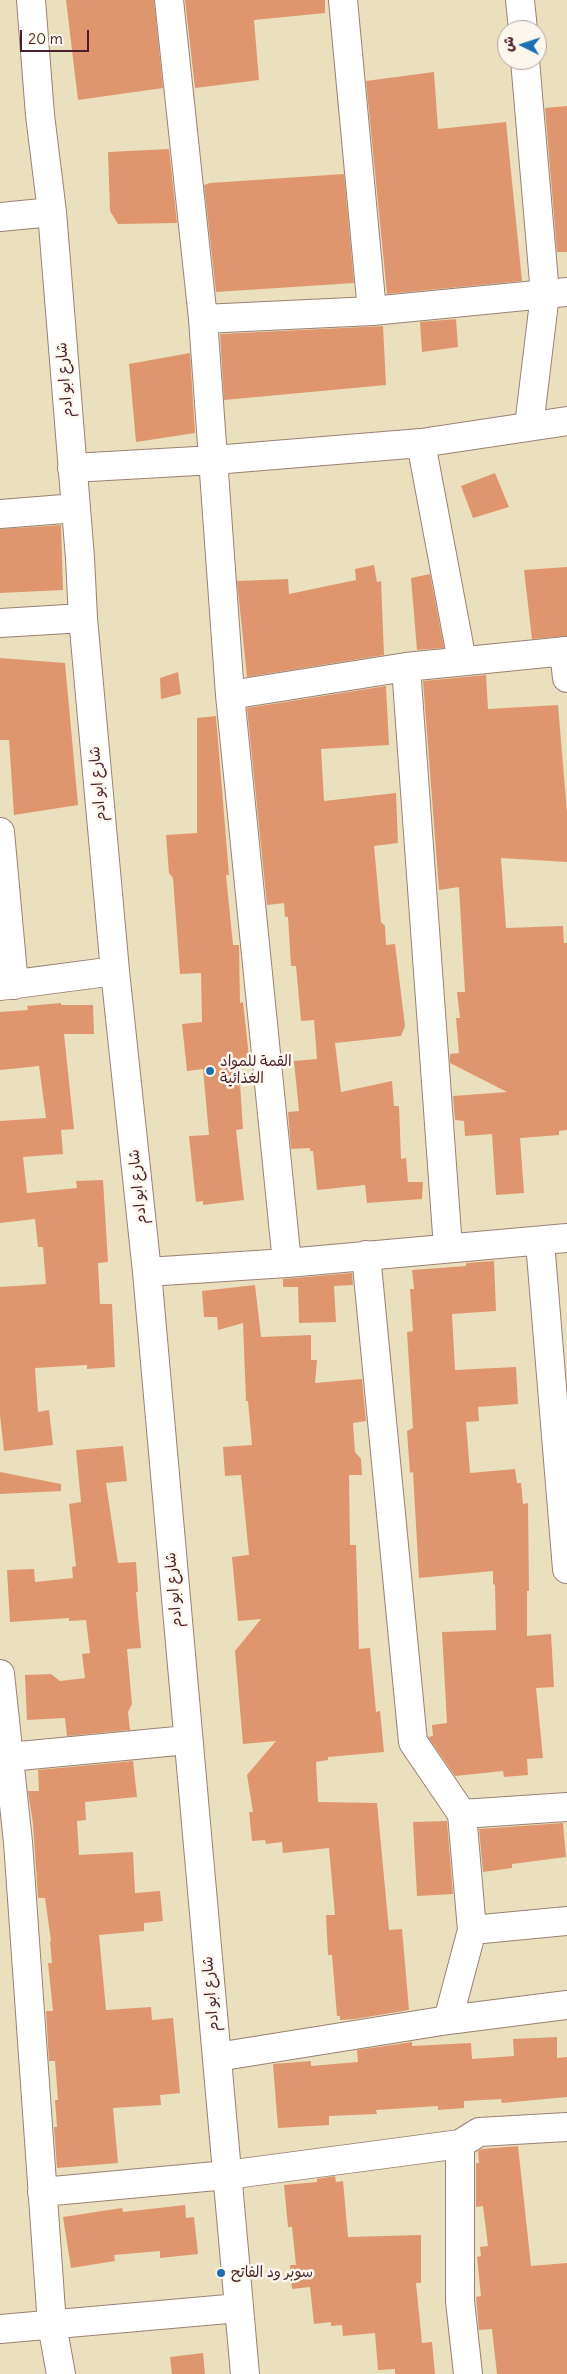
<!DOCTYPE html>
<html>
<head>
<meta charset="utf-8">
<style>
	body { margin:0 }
	#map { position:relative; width:567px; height:2374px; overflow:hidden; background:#eae0bd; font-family:Delius,"Playpen Sans Arabic",sans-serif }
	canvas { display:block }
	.north { position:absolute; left:497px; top:20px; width:50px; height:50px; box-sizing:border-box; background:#fbf7ec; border:1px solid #b4a19f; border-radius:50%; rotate:274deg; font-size:14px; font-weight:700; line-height:20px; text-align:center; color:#4a1f2b }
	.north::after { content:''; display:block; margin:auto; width:18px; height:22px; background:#1f6fb2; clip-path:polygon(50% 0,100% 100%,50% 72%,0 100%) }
	.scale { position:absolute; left:20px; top:30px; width:69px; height:22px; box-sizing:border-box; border:2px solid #4a1f2b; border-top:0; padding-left:6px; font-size:15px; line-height:18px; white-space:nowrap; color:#4a1f2b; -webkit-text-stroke:4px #fbf7ec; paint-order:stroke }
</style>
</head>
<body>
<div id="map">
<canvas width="567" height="2374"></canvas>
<div class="north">ش</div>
<div class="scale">20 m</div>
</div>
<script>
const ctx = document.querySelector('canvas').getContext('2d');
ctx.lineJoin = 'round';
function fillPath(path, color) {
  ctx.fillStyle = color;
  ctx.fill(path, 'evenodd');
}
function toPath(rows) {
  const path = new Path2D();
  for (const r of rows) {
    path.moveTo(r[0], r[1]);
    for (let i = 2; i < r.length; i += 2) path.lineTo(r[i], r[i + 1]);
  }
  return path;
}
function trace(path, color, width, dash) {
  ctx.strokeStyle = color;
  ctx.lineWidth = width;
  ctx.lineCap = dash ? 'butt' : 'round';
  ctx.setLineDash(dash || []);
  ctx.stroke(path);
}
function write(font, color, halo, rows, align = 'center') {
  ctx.font = font + ' Delius,"Playpen Sans Arabic",sans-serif';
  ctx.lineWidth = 5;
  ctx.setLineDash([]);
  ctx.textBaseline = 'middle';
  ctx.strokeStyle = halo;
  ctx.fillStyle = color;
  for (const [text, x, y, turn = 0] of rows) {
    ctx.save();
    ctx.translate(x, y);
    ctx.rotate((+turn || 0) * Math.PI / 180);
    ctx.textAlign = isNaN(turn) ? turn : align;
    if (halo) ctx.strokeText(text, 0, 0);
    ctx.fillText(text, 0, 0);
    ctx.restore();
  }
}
fillPath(toPath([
	[66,0,154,0,163,88,78,100],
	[185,0,325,0,325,13,254,20,259,80,195,88],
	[434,72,438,129,506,122,522,281,387,294,366,81],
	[567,106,567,252,557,252,545,108],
	[169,149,177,223,118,224,110,211,108,152],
	[344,174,354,283,216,292,204,185,210,183],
	[456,319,458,347,422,352,420,322],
	[383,326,386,385,224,400,220,334],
	[190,353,195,433,136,442,129,364],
	[495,473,509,507,473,518,461,486],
	[61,525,63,590,0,593,0,529],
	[374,565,377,582,381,581,384,655,247,677,237,581,288,579,289,594,356,580,355,569],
	[567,567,567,636,532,639,524,570],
	[430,574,444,648,417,650,411,578],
	[0,658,65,663,78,805,14,815,9,740,0,740],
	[178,672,181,694,161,699,160,678],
	[486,675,488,709,558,705,567,812,567,862,501,858,506,928,563,926,564,943,567,943,567,1130,559,1131,559,1135,520,1138,524,1193,496,1195,492,1134,465,1136,464,1121,455,1120,453,1096,507,1092,450,1063,450,1054,459,1053,456,1018,460,1018,457,992,465,992,459,887,439,890,423,681],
	[386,686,389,745,321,749,324,801,396,793,398,843,374,846,381,922,385,926,386,945,395,944,405,1026,401,1036,335,1043,341,1092,392,1081,394,1106,399,1106,401,1159,406,1158,408,1182,423,1182,422,1199,367,1203,365,1185,317,1190,313,1151,310,1151,310,1148,291,1149,288,1112,299,1111,294,1061,317,1059,314,1020,301,1021,296,966,291,966,288,917,285,917,284,903,267,905,247,708],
	[216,716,229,875,226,875,233,945,239,945,240,1003,243,1002,250,1066,239,1068,243,1129,236,1130,244,1200,203,1205,203,1201,196,1202,189,1136,209,1135,203,1069,187,1071,182,1024,202,1022,201,973,180,974,173,878,169,873,166,835,197,833,197,718],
	[61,1003,61,1005,93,1005,94,1034,64,1034,74,1129,61,1130,63,1154,23,1157,27,1193,77,1188,76,1181,103,1180,108,1262,98,1263,100,1304,112,1304,115,1367,87,1369,87,1365,35,1368,38,1412,49,1410,53,1445,4,1451,0,1415,0,1287,46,1284,43,1247,38,1247,35,1219,0,1223,0,1121,46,1118,39,1066,0,1070,0,1012,28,1010,27,1006],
	[494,1261,496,1311,452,1314,455,1370,516,1367,518,1404,478,1407,479,1421,466,1422,470,1473,515,1469,517,1483,521,1483,523,1504,528,1503,529,1591,527,1591,527,1636,551,1634,554,1687,536,1688,543,1758,527,1759,528,1775,504,1777,503,1771,455,1776,428,1737,433,1736,432,1725,447,1723,442,1632,496,1630,495,1585,493,1584,493,1571,419,1578,413,1472,410,1473,407,1431,413,1428,407,1332,413,1331,410,1289,414,1289,412,1270,466,1266,466,1263],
	[352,1273,353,1285,334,1286,336,1322,299,1323,298,1287,283,1287,283,1279],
	[255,1285,261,1337,311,1335,311,1360,317,1360,315,1383,362,1379,366,1421,353,1423,355,1452,361,1459,362,1475,349,1475,350,1545,356,1545,359,1649,370,1648,376,1712,380,1711,384,1752,328,1757,328,1760,316,1762,318,1802,377,1803,389,1930,402,1929,409,2010,355,2019,340,2020,340,2016,337,2016,332,1955,328,1955,326,1915,335,1915,329,1848,283,1853,282,1842,266,1844,265,1840,252,1841,249,1812,253,1812,247,1775,276,1741,243,1744,235,1651,261,1619,238,1621,232,1557,249,1555,241,1475,225,1476,223,1447,252,1445,248,1401,246,1401,243,1323,218,1330,217,1317,204,1317,202,1291],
	[123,1446,127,1481,106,1483,118,1563,136,1562,138,1592,136,1592,141,1648,127,1649,132,1704,128,1712,130,1730,67,1736,65,1718,27,1720,25,1675,51,1674,60,1681,85,1678,82,1654,90,1653,86,1620,69,1621,69,1618,10,1622,7,1570,34,1569,35,1582,73,1578,72,1567,76,1566,69,1504,81,1502,76,1450],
	[0,1472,61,1484,61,1491,0,1494],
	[133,1761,137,1797,85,1802,86,1820,77,1821,79,1855,133,1852,135,1893,160,1891,163,1921,144,1923,144,1931,99,1935,106,2010,151,2007,152,2020,173,2018,180,2093,160,2095,161,2105,113,2108,118,2163,57,2168,54,2127,57,2127,55,2100,58,2100,55,2061,49,2061,46,2011,53,2011,48,1963,52,1963,50,1941,51,1941,45,1898,38,1898,33,1824,28,1791,39,1791,38,1770],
	[447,1821,453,1894,417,1896,413,1822],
	[563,1823,566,1857,512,1864,512,1868,483,1872,479,1829],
	[557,2037,557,2058,567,2057,567,2097,502,2103,501,2099,464,2101,464,2108,438,2110,438,2106,376,2110,377,2114,329,2116,329,2125,278,2128,273,2064,311,2061,311,2066,358,2062,357,2050,412,2042,412,2046,471,2043,472,2059,514,2056,513,2039],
	[518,2146,531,2266,567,2263,567,2374,497,2374,492,2329,479,2330,476,2297,481,2296,477,2257,481,2256,480,2247,488,2246,483,2206,476,2207,476,2163,479,2163,478,2151,482,2149],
	[335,2176,336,2182,343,2181,348,2237,421,2235,421,2283,416,2283,422,2343,432,2342,435,2374,395,2374,395,2369,378,2370,375,2333,343,2336,342,2325,331,2326,331,2322,314,2324,310,2287,292,2289,290,2265,296,2265,292,2227,288,2227,284,2185,317,2182,317,2179],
	[185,2205,186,2218,194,2217,198,2254,160,2258,160,2251,114,2255,115,2261,71,2268,63,2217,122,2208,123,2212],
	[203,2353,205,2374,172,2374,170,2357]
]), '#df966f');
const minor = toPath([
	[31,0,40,115,52,212,80,558,83,618,115,971,147,1272,245,2374],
	[169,0,203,319,230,695,287,1263],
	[343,0,372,311],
	[520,0,523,30],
	[525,60,545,294,529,426],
	[0,217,52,212],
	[203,319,372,311,567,292],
	[421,443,462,661],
	[72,468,214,460,421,443,567,421],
	[0,514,76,508],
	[0,623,83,618],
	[564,651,567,678],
	[406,667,448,1248],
	[230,695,406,667,567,651],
	[0,832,14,985],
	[0,986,115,971],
	[540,1242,567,1569],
	[366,1255,413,1742,462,1814,472,1930,448,2020],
	[147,1272,287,1263,567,1238],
	[0,1674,18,1842,52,2325,61,2374],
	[9,1757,187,1740],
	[462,1814,567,1807],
	[472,1930,567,1921],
	[217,2057,448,2020,567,2005],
	[42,2192,227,2175,460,2144],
	[0,2329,239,2308],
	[468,2374,460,2301,460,2144,479,2132,567,2127]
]);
trace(minor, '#9a8074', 30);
trace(minor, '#fff', 28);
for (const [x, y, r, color] of [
	[210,1071,5,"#1f6fb2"],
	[221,2273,5,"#1f6fb2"]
]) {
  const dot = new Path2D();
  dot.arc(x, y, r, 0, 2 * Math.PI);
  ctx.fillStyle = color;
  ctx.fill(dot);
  trace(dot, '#fbf7ec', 2);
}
write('15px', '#4a1f2b', '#fbf7ec', [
	["شارع ابو ادم",65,380,-95],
	["شارع ابو ادم",98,784,-95],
	["شارع ابو ادم",138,1187,-96],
	["شارع ابو ادم",174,1590,-95],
	["شارع ابو ادم",211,1994,-95]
]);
write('15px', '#4a1f2b', '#fbf7ec', [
	["القمة للمواد",220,1062],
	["الغذائية",220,1079],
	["سوبر ود الفاتح",231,2273]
], 'left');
</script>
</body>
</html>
